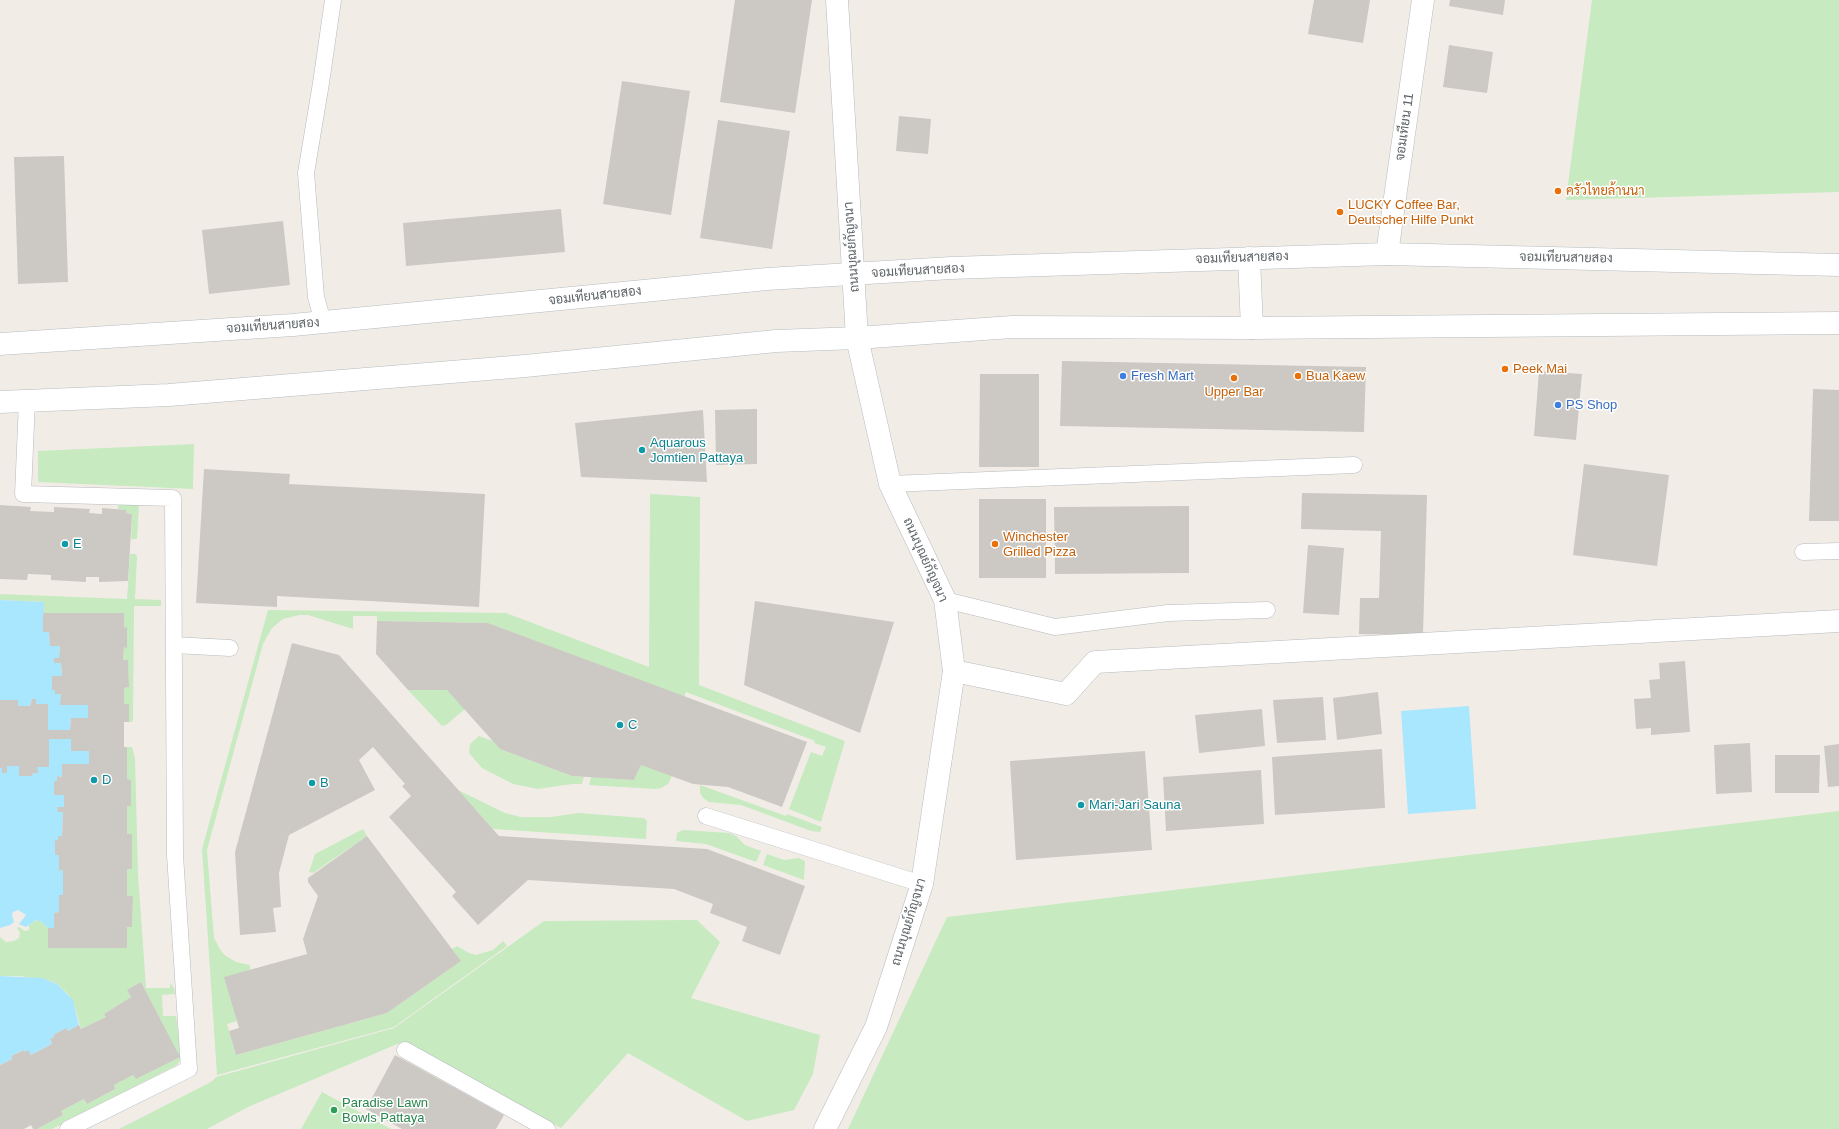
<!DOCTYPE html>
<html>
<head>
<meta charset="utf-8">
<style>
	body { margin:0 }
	canvas { display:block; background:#f1ede6 }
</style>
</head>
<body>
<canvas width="1839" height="1129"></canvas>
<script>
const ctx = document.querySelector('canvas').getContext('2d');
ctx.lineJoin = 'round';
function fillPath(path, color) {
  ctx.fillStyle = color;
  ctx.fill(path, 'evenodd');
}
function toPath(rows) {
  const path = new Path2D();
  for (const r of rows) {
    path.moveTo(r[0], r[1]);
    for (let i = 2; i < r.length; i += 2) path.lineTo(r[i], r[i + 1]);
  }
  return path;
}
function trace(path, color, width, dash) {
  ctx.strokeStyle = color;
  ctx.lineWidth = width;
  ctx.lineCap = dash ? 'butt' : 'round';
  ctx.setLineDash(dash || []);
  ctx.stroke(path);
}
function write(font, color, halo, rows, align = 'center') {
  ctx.font = font + ' Arial,Sarabun,sans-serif';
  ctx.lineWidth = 3;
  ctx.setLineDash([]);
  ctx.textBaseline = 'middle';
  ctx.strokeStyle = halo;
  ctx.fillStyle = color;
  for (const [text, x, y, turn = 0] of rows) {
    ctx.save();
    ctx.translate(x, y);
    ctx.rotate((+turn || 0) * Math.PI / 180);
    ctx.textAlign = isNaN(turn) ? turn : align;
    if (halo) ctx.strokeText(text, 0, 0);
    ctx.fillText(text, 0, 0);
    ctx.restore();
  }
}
fillPath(toPath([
	[1592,0,1839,0,1839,192,1566,200],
	[194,444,193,489,38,482,38,451],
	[650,494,700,497,699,685,845,741,821,822,789,809,811,752,822,756,826,747,814,743,815,741,686,692,684,697,488,623,377,621,377,616,353,616,353,629,308,615,299,615,283,619,272,628,263,644,207,850,214,938,221,951,226,956,236,962,250,965,250,970,225,977,237,1021,227,1024,236,1055,387,1013,461,961,452,949,457,946,469,953,476,955,493,950,503,941,507,946,394,1027,217,1075,202,849,268,610,506,613,649,667],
	[118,503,139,504,137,539,131,539,132,514,126,513,126,510,118,509],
	[130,554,135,554,137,556,135,599,161,600,161,606,134,606,133,719,132,722,129,722,129,704,124,704,124,688,129,687,128,660,123,660,124,647,127,647,127,628,124,628,124,613,43,613,44,602,0,600,0,594,127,599],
	[408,690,447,690,465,709,446,725,442,726],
	[479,736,493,741,500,749,572,776,584,777,582,784,572,784,538,789,513,784,482,768,469,753,470,744],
	[127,747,132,747,135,758,138,874,146,988,170,988,170,983,174,988,175,994,162,995,163,1016,176,1016,181,1058,177,1065,52,1129,37,1129,63,1115,61,1111,84,1099,87,1104,115,1089,114,1085,133,1075,136,1079,179,1056,141,982,127,990,131,997,104,1014,106,1017,81,1029,75,1007,68,994,57,984,51,981,20,976,0,976,0,937,6,942,14,941,19,938,20,933,17,928,19,927,25,931,29,930,29,925,36,920,42,922,48,928,48,948,127,948,127,927,132,927,133,896,127,896,127,869,132,834,127,834,127,806,131,806,131,780,127,779],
	[641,765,672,776,668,784,661,788,655,789,589,785,591,777,634,780],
	[700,785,786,816,787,814,822,827,820,832,811,831,741,805,709,802,703,798,700,793],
	[458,790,505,813,521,817,551,817,578,813,644,818,647,821,646,839,493,829],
	[1839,811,1839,1129,848,1129,947,917],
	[363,829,367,836,313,873,309,872,315,854],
	[683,830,729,833,736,836,745,845,761,851,756,862,706,844,676,841,677,833],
	[767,854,784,860,799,858,805,861,804,880,763,865],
	[697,920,720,942,691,998,820,1035,813,1074,794,1110,747,1121,628,1053,561,1128,402,1042,248,1107,207,1129,119,1129,211,1082,216,1077,394,1028,544,921],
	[322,1092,391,1129,301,1129]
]), '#c7eac1');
fillPath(toPath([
	[0,600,44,602,43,631,49,632,50,646,60,646,59,658,54,663,61,663,62,676,52,676,52,689,55,690,55,694,61,694,61,705,88,705,88,718,71,718,70,730,48,730,48,704,36,704,36,699,32,699,30,706,18,706,17,700,1,700,0,705],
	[1469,706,1476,809,1408,814,1401,711],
	[49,739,71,739,71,751,89,751,89,764,62,764,62,777,57,776,57,781,54,781,54,795,64,795,64,807,58,808,58,812,63,812,62,836,58,836,58,840,55,841,55,855,59,855,59,871,63,870,63,895,59,895,59,912,54,913,54,928,48,928,42,922,36,920,26,927,21,925,19,924,26,915,18,910,13,912,12,915,14,922,10,925,0,928,0,768,2,768,2,773,7,766,19,766,20,776,32,776,33,773,37,773,37,767,49,767],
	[0,976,42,978,57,984,73,1000,79,1025,68,1031,66,1028,53,1035,54,1037,50,1040,52,1044,31,1055,28,1051,25,1052,23,1050,11,1056,12,1059,0,1065]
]), '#a9e7ff');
fillPath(toPath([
	[735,0,812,0,795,113,720,102],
	[1314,0,1370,0,1363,43,1308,34],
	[1450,0,1505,0,1503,15,1449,6],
	[1449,45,1493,52,1487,93,1443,87],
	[622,81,690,91,671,215,603,204],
	[899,116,931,119,928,154,896,151],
	[718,120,790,131,772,249,700,238],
	[64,156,68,282,18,284,14,157],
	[561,209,565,252,406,266,403,223],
	[283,221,290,285,209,294,202,230],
	[1062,361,1366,367,1364,432,1060,426],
	[1539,371,1582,374,1576,440,1534,436],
	[980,374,1039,374,1039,467,979,467],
	[1813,389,1839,390,1839,521,1809,521],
	[757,409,757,464,716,465,715,410],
	[703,410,707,482,581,477,575,423],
	[1584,464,1669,475,1657,566,1573,555],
	[204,469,290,474,289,484,485,494,479,607,277,596,277,607,196,603],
	[1302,493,1427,495,1423,635,1359,634,1360,598,1379,598,1381,531,1301,529],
	[979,499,1046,499,1046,578,979,578],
	[0,505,31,507,30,511,54,512,54,507,90,509,89,513,102,514,102,508,126,510,126,513,132,514,128,581,99,582,99,577,86,577,86,582,51,580,51,575,28,574,27,580,0,579],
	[1189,506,1189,573,1055,574,1054,507],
	[1308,545,1344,548,1339,615,1303,613],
	[755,601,894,622,860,733,744,685],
	[43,613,124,613,124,628,127,627,127,648,124,647,123,660,128,660,129,687,124,688,124,704,129,704,129,722,124,722,124,747,127,747,127,779,131,780,131,806,127,806,127,834,132,834,132,869,127,869,127,896,133,896,132,927,127,927,127,948,48,948,48,928,54,928,54,913,59,912,59,895,63,895,63,870,59,871,59,855,55,855,55,840,58,840,58,836,62,836,63,812,58,812,57,807,64,807,64,795,54,795,54,781,57,781,57,776,62,777,62,764,89,764,89,751,71,751,71,739,49,739,49,767,37,767,38,773,33,773,32,776,19,776,19,766,7,766,7,773,2,773,2,768,0,768,0,700,18,700,18,706,30,706,32,699,36,699,36,704,48,704,48,730,70,730,71,718,88,718,88,705,60,705,61,694,55,694,55,690,52,690,52,676,62,676,61,663,54,663,54,658,59,658,60,646,50,646,49,632,43,632],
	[377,621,488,623,807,742,782,807,728,787,693,784,641,765,634,780,572,776,500,749,447,690,408,690,376,654],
	[292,643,339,655,499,836,707,849,805,886,780,955,742,941,747,927,710,913,713,904,674,889,528,880,478,925,452,896,456,892,389,817,411,796,402,786,405,784,373,747,359,760,375,790,289,835,279,873,281,907,273,908,276,932,240,935,235,852],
	[1685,661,1690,732,1651,735,1651,728,1636,729,1634,699,1651,698,1649,680,1660,679,1659,663],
	[1378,692,1382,734,1337,740,1333,698],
	[1323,697,1326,740,1277,743,1273,700],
	[1262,709,1265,746,1199,753,1195,715],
	[1750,743,1752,792,1716,794,1714,745],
	[1839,744,1839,786,1828,787,1824,746],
	[1382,749,1385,808,1275,815,1272,757],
	[1145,751,1152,850,1016,860,1010,761],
	[1775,755,1820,755,1819,793,1775,793],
	[1261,770,1264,824,1166,831,1163,777],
	[367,836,461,961,387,1013,236,1055,229,1031,239,1028,224,977,307,954,303,939,318,896,308,882,308,878],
	[141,982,180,1057,136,1079,133,1075,114,1085,115,1089,87,1104,84,1099,61,1111,63,1115,37,1129,33,1129,31,1125,24,1129,0,1129,0,1065,12,1059,11,1056,24,1050,25,1052,28,1050,31,1055,52,1044,50,1039,54,1037,53,1035,66,1028,68,1031,79,1025,81,1029,106,1017,104,1014,131,997,127,990],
	[395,1055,504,1115,496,1129,402,1129,366,1109]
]), '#ccc8c3');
const service = toPath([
	[323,322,316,297,306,173,321,83,333,0],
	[27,401,23,494,173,498,175,855,189,1069,68,1129],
	[890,484,1354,465],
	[1803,552,1839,551],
	[945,600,1055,627,1168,613,1267,610],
	[174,645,230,648],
	[706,816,922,884],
	[405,1050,547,1129]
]);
const minor = toPath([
	[1387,254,1423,0],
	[954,671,1066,694,1095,662,1839,621]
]);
const tertiary = toPath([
	[1249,258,1252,328],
	[825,1129,876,1027,922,884,954,671,945,600,890,484,857,338,837,0]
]);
const secondary = toPath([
	[0,344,293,325,767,279,951,268,1387,254,1839,265],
	[0,402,169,395,525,366,776,341,857,338,1012,327,1252,328,1839,323]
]);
trace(service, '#b7babe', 17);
trace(minor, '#b7babe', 23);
trace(tertiary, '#b7babe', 23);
trace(secondary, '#b5bbbf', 23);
trace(service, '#fff', 16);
trace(minor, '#fff', 22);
trace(tertiary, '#fff', 22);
trace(secondary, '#fff', 22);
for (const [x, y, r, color] of [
	[1558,191,4,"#e8710a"],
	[1340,212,4,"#e8710a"],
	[1505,369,4,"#e8710a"],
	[1123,376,4,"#3f7fe0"],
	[1298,376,4,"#e8710a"],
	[1234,378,4,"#e8710a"],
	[1558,405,4,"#3f7fe0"],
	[642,450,4,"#0f9aa8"],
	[65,544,4,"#0f9aa8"],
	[995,544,4,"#e8710a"],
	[620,725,4,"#0f9aa8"],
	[94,780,4,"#0f9aa8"],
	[312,783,4,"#0f9aa8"],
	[1081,805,4,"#0f9aa8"],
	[334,1110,4,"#2e9e5b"]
]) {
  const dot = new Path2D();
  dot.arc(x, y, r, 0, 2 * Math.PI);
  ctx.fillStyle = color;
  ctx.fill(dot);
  trace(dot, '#fff', 1.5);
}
write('13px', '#5e6468', '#fff', [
	["จอมเทียน 11",1405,127,-82],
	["ถนนบุณย์กัญจนา",852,247,-94],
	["จอมเทียนสายสอง",1242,258,-2],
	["จอมเทียนสายสอง",1566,258,1],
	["จอมเทียนสายสอง",918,271,-3],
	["จอมเทียนสายสอง",595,296,-6],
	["จอมเทียนสายสอง",273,326,-4],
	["ถนนบุณย์กัญจนา",925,560,66],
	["ถนนบุณย์กัญจนา",909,922,-73]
]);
write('13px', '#c56008', '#fff', [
	["ครัวไทยล้านนา",1566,191],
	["LUCKY Coffee Bar,",1348,205],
	["Deutscher Hilfe Punkt",1348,220],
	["Peek Mai",1513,369],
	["Bua Kaew",1306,376],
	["Upper Bar",1234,392,"center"],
	["Winchester",1003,537],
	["Grilled Pizza",1003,552]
], 'left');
write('13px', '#366cbe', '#fff', [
	["Fresh Mart",1131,376],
	["PS Shop",1566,405]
], 'left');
write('13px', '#0d838f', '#fff', [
	["Aquarous",650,443],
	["Jomtien Pattaya",650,458],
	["E",73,544],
	["C",628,725],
	["D",102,780],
	["B",320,783],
	["Mari-Jari Sauna",1089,805]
], 'left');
write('13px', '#27864d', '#fff', [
	["Paradise Lawn",342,1103],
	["Bowls Pattaya",342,1118]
], 'left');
</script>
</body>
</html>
